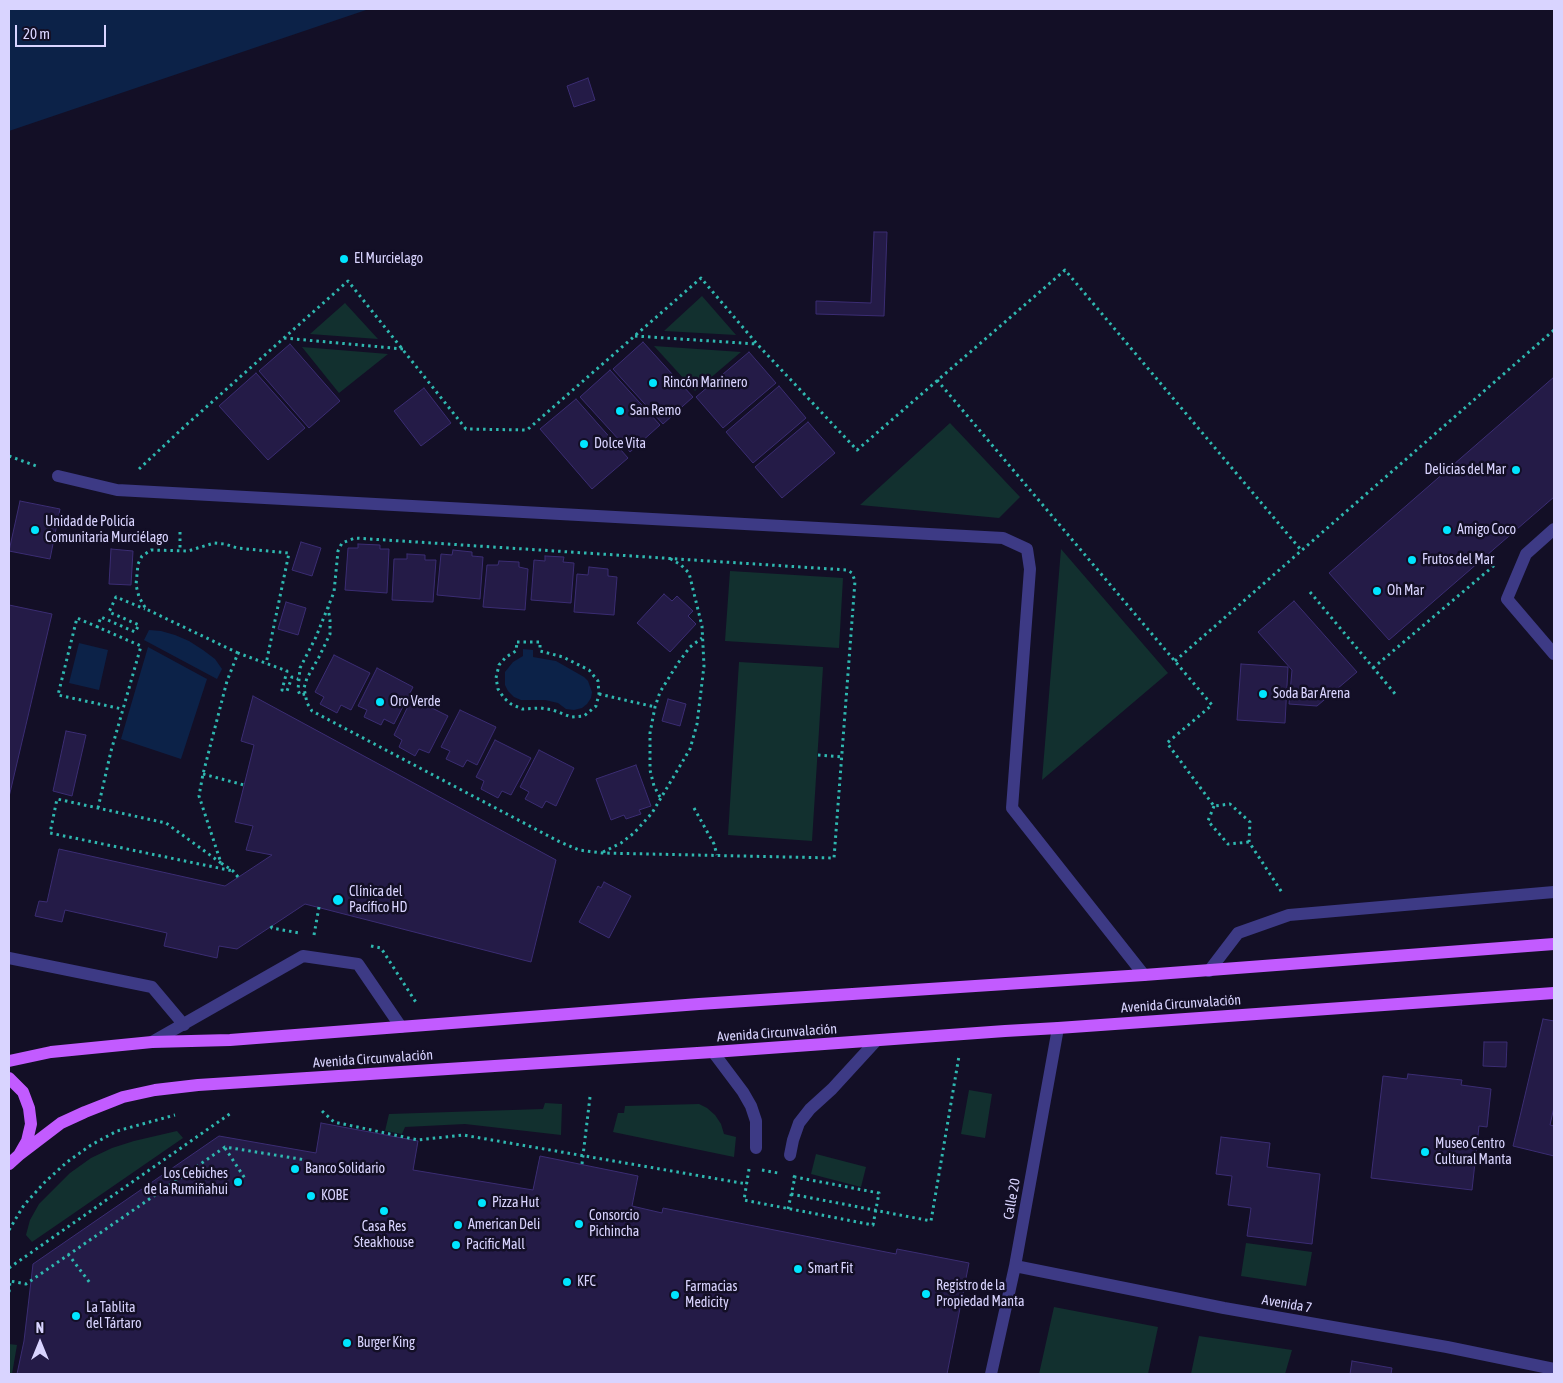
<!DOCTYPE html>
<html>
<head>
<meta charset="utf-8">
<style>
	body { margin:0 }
	#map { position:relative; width:1563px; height:1383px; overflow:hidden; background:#130f26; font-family:"Asap Condensed",sans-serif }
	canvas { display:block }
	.frame { position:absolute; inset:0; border:10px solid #d9d4ff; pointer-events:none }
	.north { position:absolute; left:15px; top:1318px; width:50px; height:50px; -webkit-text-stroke:4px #130f26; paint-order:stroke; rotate:0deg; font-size:14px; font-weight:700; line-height:20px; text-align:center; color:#d9d4ff }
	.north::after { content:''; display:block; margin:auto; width:18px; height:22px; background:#d9d4ff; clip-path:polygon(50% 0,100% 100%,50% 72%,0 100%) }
	.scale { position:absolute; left:15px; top:25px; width:91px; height:22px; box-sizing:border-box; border:2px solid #d9d4ff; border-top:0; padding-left:6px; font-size:15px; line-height:18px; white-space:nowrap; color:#d9d4ff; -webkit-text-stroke:4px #130f26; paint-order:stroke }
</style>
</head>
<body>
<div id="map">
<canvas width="1563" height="1383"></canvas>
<div class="frame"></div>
<div class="north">N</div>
<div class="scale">20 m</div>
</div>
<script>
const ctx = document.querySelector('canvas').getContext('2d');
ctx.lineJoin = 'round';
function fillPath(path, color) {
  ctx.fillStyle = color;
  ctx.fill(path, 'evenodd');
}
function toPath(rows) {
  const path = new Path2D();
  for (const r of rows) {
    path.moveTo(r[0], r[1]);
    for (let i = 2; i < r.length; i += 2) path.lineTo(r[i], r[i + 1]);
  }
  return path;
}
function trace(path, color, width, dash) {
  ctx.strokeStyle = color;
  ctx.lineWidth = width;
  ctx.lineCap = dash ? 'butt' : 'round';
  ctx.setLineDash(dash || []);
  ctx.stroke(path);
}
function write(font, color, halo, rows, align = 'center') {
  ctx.font = font + ' "Asap Condensed",sans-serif';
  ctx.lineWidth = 5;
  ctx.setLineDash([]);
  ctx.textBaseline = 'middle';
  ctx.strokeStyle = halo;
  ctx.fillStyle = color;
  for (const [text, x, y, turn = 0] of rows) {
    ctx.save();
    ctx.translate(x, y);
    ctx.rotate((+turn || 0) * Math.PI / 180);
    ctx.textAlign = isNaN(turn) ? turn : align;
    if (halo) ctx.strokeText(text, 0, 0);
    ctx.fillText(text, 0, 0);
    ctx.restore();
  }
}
fillPath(toPath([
	[702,296,736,335,664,331],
	[345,303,378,339,310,334],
	[654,346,741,352,695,391],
	[302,347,388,354,339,393],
	[950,423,1020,497,999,518,860,505],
	[1061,549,1168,673,1042,780],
	[730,571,843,578,839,648,725,641],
	[739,662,823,667,812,841,728,835],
	[969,1090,992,1094,985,1138,961,1134],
	[545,1103,562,1104,561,1135,465,1124,405,1127,402,1134,385,1131,389,1114,543,1109],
	[699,1104,707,1108,715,1115,721,1124,724,1134,736,1137,734,1157,613,1132,618,1113,624,1113,625,1106],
	[177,1131,183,1138,64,1220,32,1242,26,1235,30,1220,39,1204,70,1173,91,1158,112,1148,134,1141],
	[816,1154,866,1167,861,1187,811,1174],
	[1246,1243,1312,1252,1306,1286,1241,1276],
	[1054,1307,1158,1327,1148,1374,1039,1374],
	[1199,1336,1292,1350,1285,1374,1191,1374],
	[9,1344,17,1345,12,1374,9,1374]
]), '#12302f');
fillPath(toPath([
	[9,9,369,9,9,131],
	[149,630,161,631,175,635,189,641,203,650,215,659,222,669,217,679,144,640],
	[79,643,108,650,99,690,69,683],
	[148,647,207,679,181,759,121,739],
	[523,649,533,650,533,657,556,661,584,677,588,681,592,692,591,698,587,704,582,708,574,710,566,709,558,703,545,700,521,700,514,697,508,691,505,685,505,672,513,662,523,656]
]), '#0c2248');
const building = toPath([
	[588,78,595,100,574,107,567,86,588,78],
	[874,232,887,232,884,316,816,314,816,301,871,303,874,232],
	[643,342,693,397,663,424,613,369,643,342],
	[290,344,340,401,309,428,259,371,290,344],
	[749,352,776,383,723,428,696,397,749,352],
	[610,370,660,425,630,452,580,397,610,370],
	[256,373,305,428,268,460,219,406,256,373],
	[1554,377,1554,497,1389,640,1329,573,1554,377],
	[779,386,806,418,753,463,726,432,779,386],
	[424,388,451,423,421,446,394,411,424,388],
	[576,399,628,458,592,489,540,429,576,399],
	[808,422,835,453,782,498,755,467,808,422],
	[20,501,60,509,50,559,9,551,20,501],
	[301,542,321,548,312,576,292,570,301,542],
	[358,544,380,545,380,549,389,549,387,593,345,590,348,548,358,548,358,544],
	[111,549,133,551,131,585,109,584,111,549],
	[453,550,472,552,472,556,483,557,480,599,437,595,441,554,452,555,453,550],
	[407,554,425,555,425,560,436,560,433,602,392,600,394,559,407,559,407,554],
	[545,556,564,557,563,562,574,563,571,603,531,600,534,560,545,561,545,556],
	[499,561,519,562,519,567,528,569,525,610,483,607,487,565,498,565,499,561],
	[589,567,608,569,608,576,617,577,614,615,574,612,577,574,588,575,589,567],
	[664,594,672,601,677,596,693,611,688,616,696,624,670,652,637,623,664,594],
	[1294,601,1357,672,1317,706,1289,704,1292,670,1258,632,1294,601],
	[286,602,306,608,298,635,278,629,286,602],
	[9,605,52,614,9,797,9,605],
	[334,655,370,673,351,710,341,705,337,713,320,704,324,697,315,692,334,655],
	[1241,664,1288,667,1285,723,1237,720,1241,664],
	[377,668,413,687,394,724,384,719,381,725,364,717,367,710,358,706,377,668],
	[253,696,556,860,531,962,305,904,237,949,219,946,217,958,164,946,167,933,65,910,62,922,35,916,39,901,47,902,59,849,225,886,272,855,246,850,253,826,235,822,254,745,241,741,253,696],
	[412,698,448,716,429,753,419,749,415,756,399,747,402,740,394,735,412,698],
	[668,699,686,704,680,726,662,721,668,699],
	[460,710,496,727,477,765,467,760,463,767,446,759,450,751,441,747,460,710],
	[66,731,86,735,72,796,53,791,66,731],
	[495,740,531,758,511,795,502,791,498,798,481,789,484,781,476,777,495,740],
	[539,750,574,768,556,806,546,801,542,808,525,799,529,792,520,787,539,750],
	[636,765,651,806,639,810,641,814,626,819,624,815,611,820,596,779,636,765],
	[604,882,631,896,609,938,579,922,598,886,601,888,604,882],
	[1543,1019,1554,1021,1554,1107,1550,1125,1554,1126,1554,1156,1513,1146,1543,1019],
	[1484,1042,1507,1042,1506,1067,1483,1066,1484,1042],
	[1408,1074,1462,1080,1461,1085,1491,1089,1487,1127,1479,1126,1472,1190,1371,1178,1383,1076,1407,1079,1408,1074],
	[321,1123,418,1141,413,1170,533,1190,540,1156,638,1176,632,1206,662,1213,663,1208,896,1254,897,1249,969,1263,947,1374,17,1374,24,1341,33,1264,219,1136,316,1153,321,1123],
	[1221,1137,1270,1143,1267,1167,1320,1174,1312,1244,1247,1236,1251,1208,1228,1205,1232,1176,1216,1174,1221,1137],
	[1352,1361,1392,1368,1391,1374,1350,1374,1352,1361]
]);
fillPath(building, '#241b47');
trace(building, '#3b2d73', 1);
trace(toPath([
	[635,336,757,344],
	[284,338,403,349],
	[937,380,1212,705,1167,743,1214,806,1230,804,1250,822,1249,842,1283,894],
	[9,456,39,467],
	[139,469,185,426,348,281,466,429,527,430,701,278,757,344,857,450,1065,270,1301,550],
	[180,532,180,551],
	[1310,592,1396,695],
	[97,628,101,617,135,632,139,625,109,612,116,597,145,609],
	[517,642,540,642,540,651,563,657,589,670,598,681,599,694,596,706,584,716,571,717,553,710,541,708,522,709,511,704,504,698,498,689,496,678,499,665,506,657,516,651,517,642],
	[238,653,146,609,139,597,136,585,138,564,142,556,151,550,188,551,214,543,225,544,237,548,289,553,266,664],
	[1175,661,1554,330],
	[1373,668,1497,563],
	[305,694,300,695,298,690,300,668,316,637,334,592,338,551,342,543,355,538,847,570,852,573,855,581,834,858,602,853,579,850,558,841,312,711,307,703,304,688,307,678,319,657,330,634,330,620,328,607],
	[599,694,655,707],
	[818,755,842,757],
	[203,774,244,785],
	[660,797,654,786,650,770,650,733,655,707,660,692,678,663,690,647,702,638],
	[1214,806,1208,821,1228,844,1249,842],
	[98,808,111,751,141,646,77,618,58,695,122,709],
	[694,808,714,844,717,855],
	[603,852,621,843,634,833,652,813,690,749,697,724,704,666,702,626,689,573,681,565,669,558],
	[221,863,166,823,57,799,50,833,233,871],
	[238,877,233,871,221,863,199,796,203,774,227,681,238,653,287,671,282,690,287,691,292,677,298,679],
	[271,926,272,928,299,933],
	[314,935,319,907],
	[371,946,381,948,417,1004],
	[322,1111,334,1122,418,1140,463,1135,747,1184],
	[225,1148,246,1180],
	[582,1164,590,1097],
	[749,1169,744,1200,873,1225,879,1193,795,1177],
	[762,1170,778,1173],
	[791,1194,931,1221,959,1056],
	[788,1209,795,1177,793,1176],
	[9,1230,24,1205,45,1182,67,1162,91,1145,117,1131,175,1115],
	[68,1254,90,1283],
	[9,1268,231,1113],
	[9,1292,10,1281,26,1284,225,1147,306,1160]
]), '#2fb8b0', 3, [2.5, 4]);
trace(toPath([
	[1554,529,1526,554,1507,599,1554,654],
	[9,958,152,987,184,1025],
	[1209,971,1238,933,1289,915,1554,892],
	[152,1042,303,956,358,964,401,1027],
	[713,1052,743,1092,751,1106,756,1121,756,1148],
	[790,1155,793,1140,799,1123,810,1109,832,1089,876,1041]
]), '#3d3a85', 12);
trace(toPath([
	[58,476,117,490,1003,538,1027,549,1030,569,1012,808,1144,975],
	[1015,1266,1224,1308,1447,1347,1554,1369],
	[991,1374,1015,1266,1058,1028]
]), '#3d3a85', 12);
trace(toPath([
	[9,1061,51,1052,152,1042,230,1040,699,1004,1144,975,1554,944],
	[9,1078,23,1092,29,1108,31,1124,27,1141,19,1155,9,1164],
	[19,1155,61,1123,85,1112,123,1097,155,1090,198,1085,713,1052,1005,1031,1058,1028,1554,993]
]), '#c25bff', 12);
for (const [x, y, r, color] of [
	[344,259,5,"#00e5ff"],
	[653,383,5,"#00e5ff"],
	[620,411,5,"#00e5ff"],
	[584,444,5,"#00e5ff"],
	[1516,470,5,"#00e5ff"],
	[35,530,5,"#00e5ff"],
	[1447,530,5,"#00e5ff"],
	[1412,560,5,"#00e5ff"],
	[1377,591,5,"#00e5ff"],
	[1263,694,5,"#00e5ff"],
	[380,702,5,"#00e5ff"],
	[338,900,6,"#00e5ff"],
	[1425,1152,5,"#00e5ff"],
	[295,1169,5,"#00e5ff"],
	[238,1182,5,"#00e5ff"],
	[311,1196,5,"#00e5ff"],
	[482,1203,5,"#00e5ff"],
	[384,1211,5,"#00e5ff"],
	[579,1224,5,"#00e5ff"],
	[458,1225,5,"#00e5ff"],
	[456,1245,5,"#00e5ff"],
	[798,1269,5,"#00e5ff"],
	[567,1282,5,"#00e5ff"],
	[926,1294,5,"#00e5ff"],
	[675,1295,5,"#00e5ff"],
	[76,1316,5,"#00e5ff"],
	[347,1343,5,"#00e5ff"]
]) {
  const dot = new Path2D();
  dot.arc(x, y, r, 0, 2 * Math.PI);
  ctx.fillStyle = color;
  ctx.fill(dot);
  trace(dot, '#130f26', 2);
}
write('14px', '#d9d4ff', '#130f26', [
	["El Murcielago",354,259],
	["Rincón Marinero",663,383],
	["San Remo",630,411],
	["Dolce Vita",594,444],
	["Delicias del Mar",1506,470,"right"],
	["Unidad de Policía",45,522],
	["Comunitaria Murciélago",45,538],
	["Amigo Coco",1457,530],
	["Frutos del Mar",1422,560],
	["Oh Mar",1387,591],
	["Soda Bar Arena",1273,694],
	["Oro Verde",390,702],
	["Clínica del",349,892],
	["Pacífico HD",349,908],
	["Museo Centro",1435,1144],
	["Cultural Manta",1435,1160],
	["Banco Solidario",305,1169],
	["Los Cebiches",228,1174,"right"],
	["de la Rumiñahui",228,1190,"right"],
	["KOBE",321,1196],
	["Pizza Hut",492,1203],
	["Consorcio",589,1216],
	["Pichincha",589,1232],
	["American Deli",468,1225],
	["Casa Res",384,1227,"center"],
	["Steakhouse",384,1243,"center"],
	["Pacific Mall",466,1245],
	["Smart Fit",808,1269],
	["KFC",577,1282],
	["Registro de la",936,1286],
	["Propiedad Manta",936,1302],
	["Farmacias",685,1287],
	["Medicity",685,1303],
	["La Tablita",86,1308],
	["del Tártaro",86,1324],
	["Burger King",357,1343]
], 'left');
write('14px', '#d9d4ff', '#130f26', [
	["Avenida Circunvalación",1181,1004,-4],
	["Avenida Circunvalación",777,1033,-4],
	["Avenida Circunvalación",373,1059,-4],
	["Calle 20",1012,1199,-80],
	["Avenida 7",1287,1304,10]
]);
</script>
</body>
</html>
